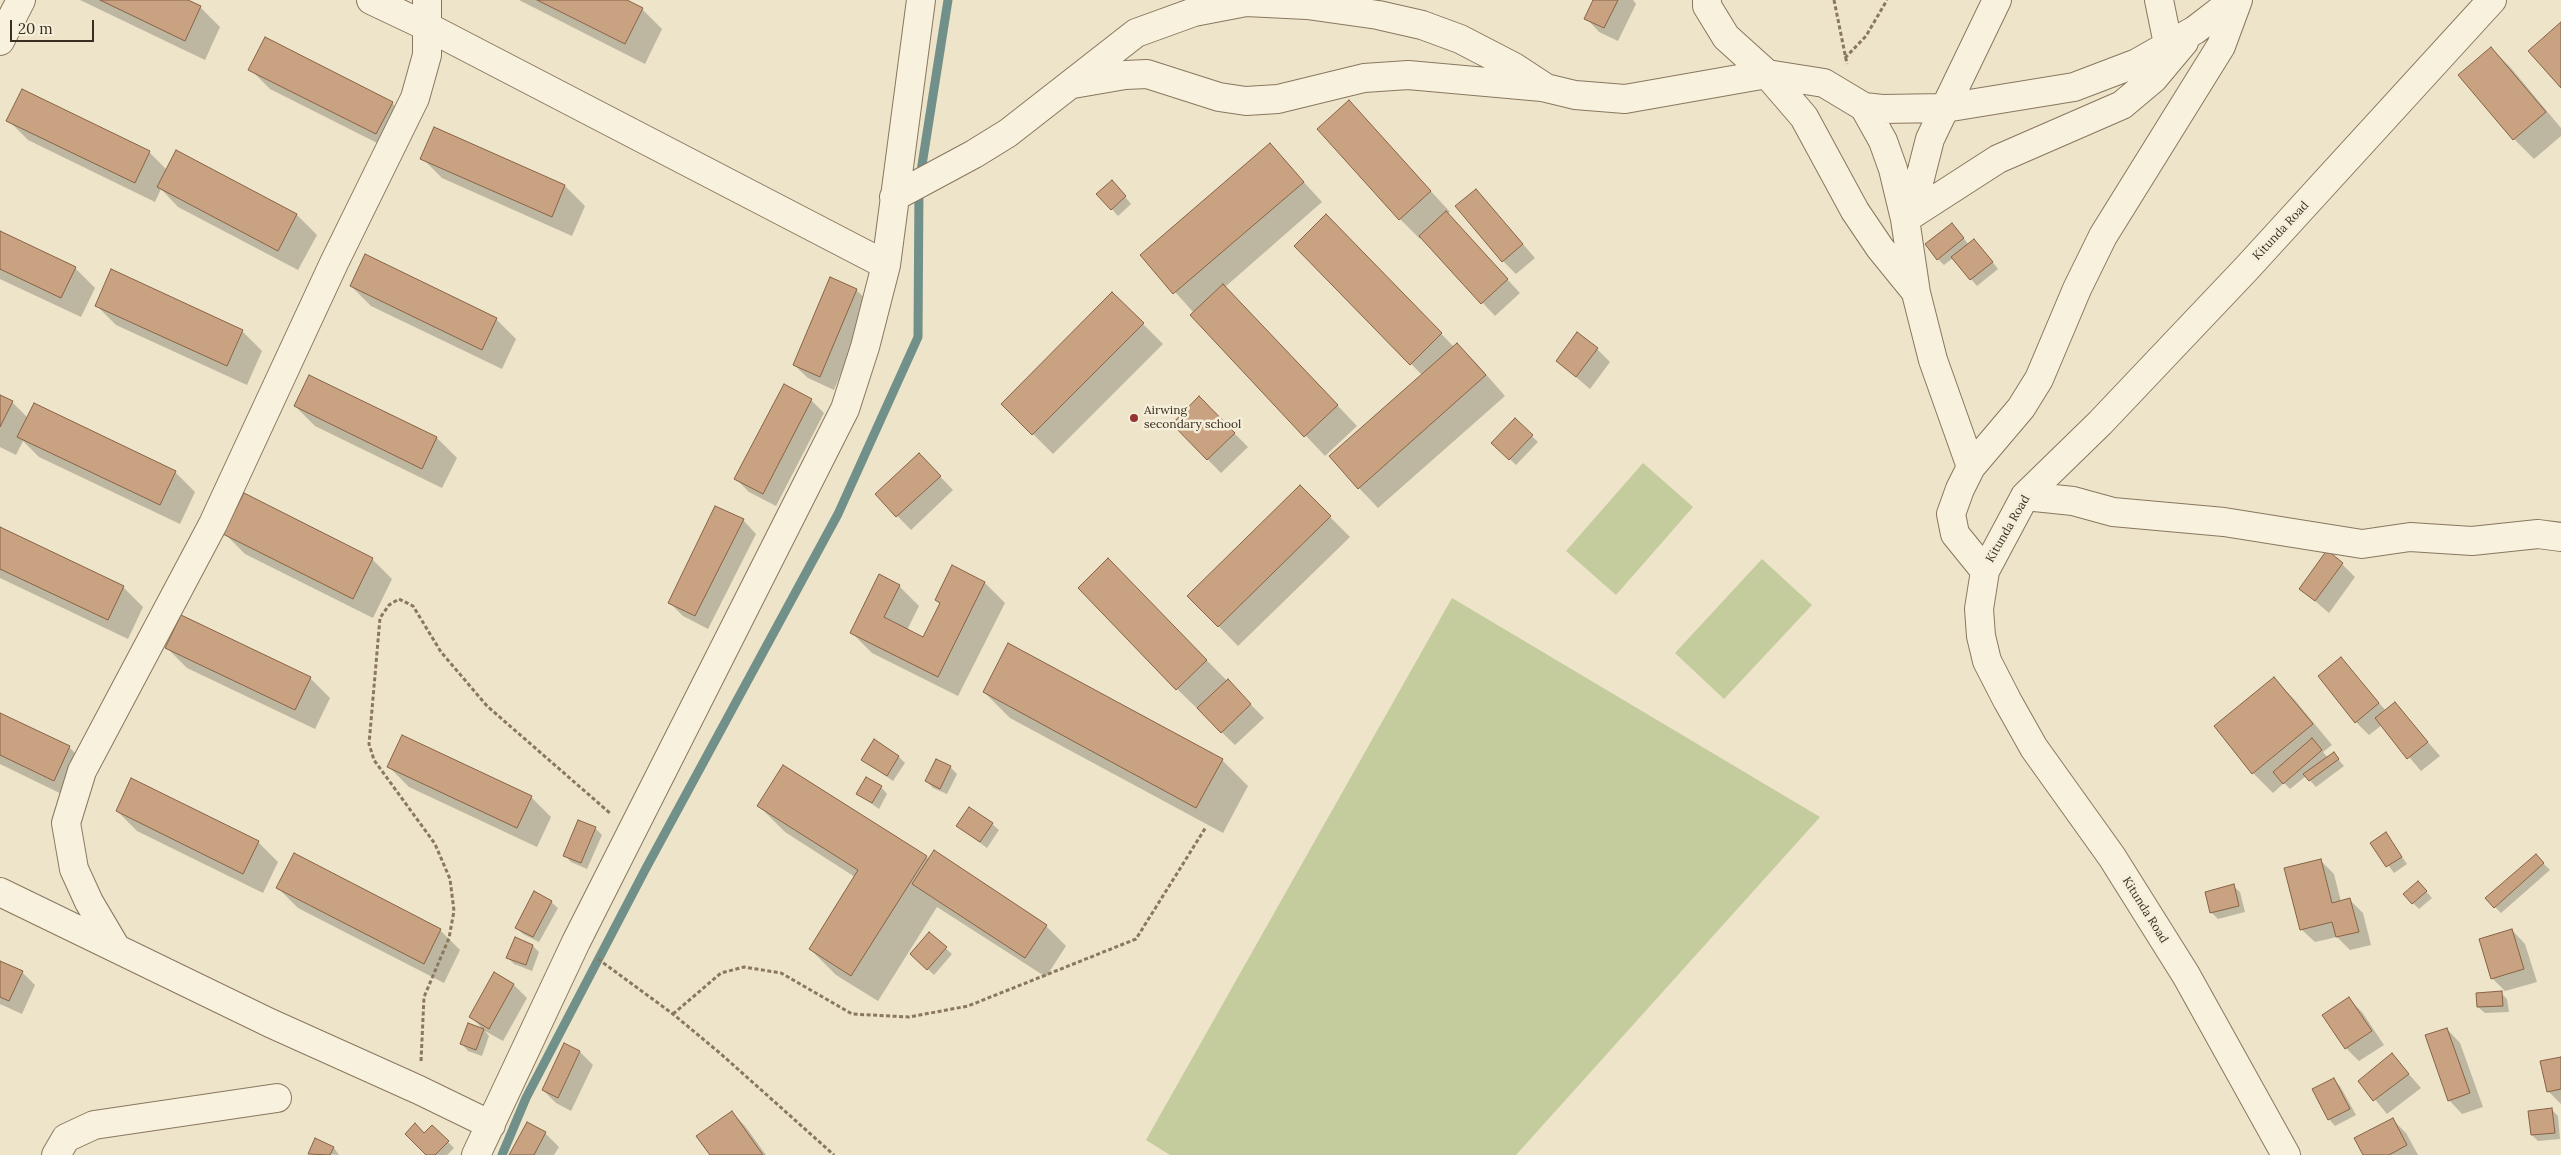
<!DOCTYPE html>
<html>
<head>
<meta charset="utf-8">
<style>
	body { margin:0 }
	#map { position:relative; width:2561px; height:1155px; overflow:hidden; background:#ede4c9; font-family:Lora,serif }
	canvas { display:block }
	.scale { position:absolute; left:10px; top:20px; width:84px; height:22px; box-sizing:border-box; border:2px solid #3a2e21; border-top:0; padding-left:6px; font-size:15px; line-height:18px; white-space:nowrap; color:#3a2e21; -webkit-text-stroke:4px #f5eed9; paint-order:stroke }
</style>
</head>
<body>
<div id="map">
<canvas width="2561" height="1155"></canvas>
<div class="scale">20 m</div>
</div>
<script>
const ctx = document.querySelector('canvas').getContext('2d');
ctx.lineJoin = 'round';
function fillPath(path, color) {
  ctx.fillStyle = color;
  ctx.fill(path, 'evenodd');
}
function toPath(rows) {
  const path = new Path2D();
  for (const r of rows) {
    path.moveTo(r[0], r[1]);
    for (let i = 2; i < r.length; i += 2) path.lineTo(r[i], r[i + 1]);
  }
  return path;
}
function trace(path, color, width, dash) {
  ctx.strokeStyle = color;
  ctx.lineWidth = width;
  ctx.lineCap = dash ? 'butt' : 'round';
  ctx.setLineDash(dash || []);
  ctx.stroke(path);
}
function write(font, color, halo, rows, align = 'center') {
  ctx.font = font + ' Lora,serif';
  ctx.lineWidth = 5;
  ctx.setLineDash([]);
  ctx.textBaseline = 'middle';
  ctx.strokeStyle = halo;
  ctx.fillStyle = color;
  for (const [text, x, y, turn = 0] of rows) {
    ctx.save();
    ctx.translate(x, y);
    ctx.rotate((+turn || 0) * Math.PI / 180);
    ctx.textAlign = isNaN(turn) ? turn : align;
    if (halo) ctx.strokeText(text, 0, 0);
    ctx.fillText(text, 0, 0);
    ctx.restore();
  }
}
fillPath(toPath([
	[1643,463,1693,507,1616,595,1566,551],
	[1762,559,1812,605,1724,699,1675,653],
	[1452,598,1820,817,1516,1155,1170,1155,1146,1140]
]), '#c4cb9d');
fillPath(toPath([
	[80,0,186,0,200,7,220,27,205,60],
	[519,0,624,0,642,9,662,29,645,64],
	[1595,0,1633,0,1636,4,1618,41,1599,32,1586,18],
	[2491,48,2511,68,2561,128,2561,136,2534,159,2514,139,2460,75],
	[250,69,392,103,412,123,397,153,270,89],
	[1349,102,1450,212,1447,214,1520,293,1495,316,1422,237,1420,239,1400,219],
	[8,120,149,152,167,170,176,151,297,215,317,235,298,270,178,207,161,189,155,202,28,140],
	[435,128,565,186,585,206,572,236,442,178,422,158],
	[1270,145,1322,202,1225,287,1357,426,1325,456,1192,315,1194,313,1142,255],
	[1118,188,1131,204,1118,216,1112,209],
	[1476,190,1535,258,1516,274,1503,261],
	[1958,231,1969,245,1981,247,1998,269,1977,286,1953,258,1944,265,1938,259],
	[0,232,75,268,95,288,81,317,0,279],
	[1346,236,1454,347,1457,344,1477,364,1505,396,1378,508,1359,488,1422,375,1295,246],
	[351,286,496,319,516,339,502,369,371,306],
	[856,290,870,303,834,390,808,378,794,365],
	[1112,293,1163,344,1053,454,1003,404],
	[96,305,242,331,262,351,247,385,116,325],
	[1597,349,1610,362,1590,389,1557,361],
	[310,376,437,438,457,458,442,488,315,426,295,406],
	[0,396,12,402,28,418,175,472,195,492,180,524,39,457,23,441,16,455,0,447],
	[1199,398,1248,447,1221,473,1173,424],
	[811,400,824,413,776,506,749,492,736,479],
	[1515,420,1538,442,1516,465,1493,443],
	[932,468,953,490,911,530,876,494],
	[1320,507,1350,537,1238,646,1189,596],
	[743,520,756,534,708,629,683,616,669,602],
	[0,528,123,587,143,607,128,639,0,578],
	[225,534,372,559,392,579,373,618,245,554],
	[2342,564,2355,577,2329,613,2301,589],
	[1127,580,1264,718,1235,745,1177,689],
	[985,583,1005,603,958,696,872,653,852,633,899,586,919,606,907,630,924,638,941,604,936,600],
	[167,648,310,678,330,698,315,729,187,668],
	[2341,659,2386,711,2395,704,2440,756,2421,771,2382,725,2369,735,2356,722],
	[2274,679,2294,699,2332,745,2323,752,2328,758,2334,754,2344,766,2316,787,2306,776,2290,789,2284,783,2273,793,2253,773],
	[984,692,1222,760,1248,786,1223,833,1010,718],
	[0,714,69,747,89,767,74,800,0,764],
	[899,757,905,763,893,781,863,760],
	[389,767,531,797,551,817,537,847,409,787],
	[950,767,957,774,947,794,933,788,926,781],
	[881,787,887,794,879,809,858,794],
	[759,806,926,857,1046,926,1066,946,1046,977,937,907,878,1001,836,975,810,949,855,877,785,832],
	[117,811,258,842,278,862,263,893,137,831],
	[579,821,596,829,602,835,587,869,571,862,565,855],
	[992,824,999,830,987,848,957,826],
	[2386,834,2407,864,2394,873,2372,843],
	[2320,860,2334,874,2341,902,2350,900,2363,913,2371,945,2350,950,2337,937,2315,942,2301,929],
	[2542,862,2550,870,2501,913,2495,907],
	[2233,886,2240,892,2245,912,2218,919,2211,912],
	[278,888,440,930,460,950,444,983,298,908],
	[2424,889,2432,898,2419,909,2413,903],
	[551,902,558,908,539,942,523,934,516,927],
	[2512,930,2525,944,2537,982,2505,991,2492,978],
	[929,934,952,954,934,975,918,960],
	[533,946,539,952,532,971,514,964,508,958],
	[0,962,22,972,35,985,22,1014,0,1004],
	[514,985,527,998,503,1041,485,1031,489,1036,482,1056,468,1051,462,1044,469,1025,484,1030,471,1017],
	[2501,993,2507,999,2509,1012,2485,1013,2478,1007],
	[2349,999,2362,1012,2384,1045,2359,1061,2346,1048],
	[2447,1029,2460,1043,2483,1107,2462,1114,2449,1100],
	[580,1052,593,1065,571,1111,556,1103,543,1090],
	[2392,1055,2421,1088,2387,1114,2360,1081],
	[2561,1058,2561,1104,2548,1091],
	[2334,1080,2340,1086,2356,1115,2335,1126,2329,1119],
	[2552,1110,2558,1116,2560,1139,2538,1141,2532,1135],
	[732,1112,745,1126,766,1155,711,1155],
	[2393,1120,2406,1133,2418,1155,2364,1155],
	[528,1124,545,1133,559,1147,554,1155,511,1155],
	[432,1126,454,1148,447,1155,428,1155,424,1134],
	[334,1148,339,1155,309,1153]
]), '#0003');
trace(toPath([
	[502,1155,526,1098,645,870,838,514,918,337,919,184,948,0]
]), '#709089', 9);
const building = toPath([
	[100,0,188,0,201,6,185,41,100,0],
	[537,0,627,0,643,8,625,44,537,0],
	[1593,0,1618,0,1604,28,1584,19,1593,0],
	[2561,22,2561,88,2528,51,2561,22],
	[265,37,393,102,376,134,248,70,265,37],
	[2491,47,2546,112,2513,140,2458,75,2491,47],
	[22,89,150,151,135,183,6,121,22,89],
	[1349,100,1431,191,1399,220,1317,129,1349,100],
	[434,127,565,185,552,217,420,159,434,127],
	[1270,143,1304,182,1173,294,1140,255,1270,143],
	[176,150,297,214,278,251,157,187,176,150],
	[1112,180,1126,196,1111,210,1096,194,1112,180],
	[1476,189,1523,244,1502,262,1455,206,1476,189],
	[1446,211,1508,279,1481,304,1419,236,1446,211],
	[1326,214,1442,333,1410,365,1294,246,1326,214],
	[1952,223,1964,238,1937,260,1925,244,1952,223],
	[0,231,76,267,61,298,0,269,0,231],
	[1974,239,1993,262,1970,280,1951,257,1974,239],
	[365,254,497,318,482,350,350,286,365,254],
	[111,269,243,330,227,366,95,306,111,269],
	[830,277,857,289,820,377,793,365,830,277],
	[1223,284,1338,405,1304,437,1190,315,1223,284],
	[1112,292,1144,323,1032,435,1001,404,1112,292],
	[1577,332,1598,348,1576,377,1556,361,1577,332],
	[1457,343,1486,375,1358,489,1329,456,1457,343],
	[309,375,437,437,422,469,294,406,309,375],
	[784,384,812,399,763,494,734,479,784,384],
	[0,395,13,401,0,427,0,395],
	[1199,396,1235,433,1207,460,1172,424,1199,396],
	[34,403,176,471,160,505,17,437,34,403],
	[1515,418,1533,435,1509,460,1491,443,1515,418],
	[919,453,941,476,896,517,875,494,919,453],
	[1300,485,1331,516,1218,627,1187,596,1300,485],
	[244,493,373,558,353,599,223,534,244,493],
	[715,506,744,519,695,616,668,603,715,506],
	[0,527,124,586,108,620,0,569,0,527],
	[2327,550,2343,563,2315,601,2299,589,2327,550],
	[1108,558,1207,660,1176,690,1078,588,1108,558],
	[952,565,985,582,938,677,850,633,879,574,900,585,884,617,923,637,940,603,935,600,952,565],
	[181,615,311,677,295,710,165,648,181,615],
	[1008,643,1223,759,1196,808,983,692,1008,643],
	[2341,657,2379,703,2355,723,2318,676,2341,657],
	[2274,677,2313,724,2252,774,2214,726,2274,677],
	[1228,679,1251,704,1221,733,1197,708,1228,679],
	[2395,702,2428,742,2407,759,2375,718,2395,702],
	[0,713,70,746,54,781,0,755,0,713],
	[402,735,532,796,517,828,387,767,402,735],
	[2312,738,2322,750,2283,784,2273,772,2312,738],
	[874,739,899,756,887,776,861,760,874,739],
	[2334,752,2339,759,2309,781,2303,774,2334,752],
	[936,759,951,766,940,789,925,781,936,759],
	[783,765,927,856,851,976,809,949,858,870,757,806,783,765],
	[866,777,882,786,872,803,856,794,866,777],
	[131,778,259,841,243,874,116,811,131,778],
	[969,807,993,823,980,842,956,826,969,807],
	[578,820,596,827,581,863,563,856,578,820],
	[2386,832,2402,857,2386,867,2370,843,2386,832],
	[934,850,1047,925,1025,958,912,884,934,850],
	[294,853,441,929,424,964,276,888,294,853],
	[2536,854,2544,863,2494,908,2485,898,2536,854],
	[2321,859,2332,903,2350,898,2359,932,2336,937,2332,922,2300,930,2284,868,2321,859],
	[2418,881,2427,891,2412,904,2403,894,2418,881],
	[2234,884,2239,906,2210,913,2205,892,2234,884],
	[534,891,552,901,533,937,515,928,534,891],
	[2512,929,2524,969,2491,979,2479,939,2512,929],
	[929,932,947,947,927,970,910,954,929,932],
	[515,937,533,945,526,965,506,958,515,937],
	[0,961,23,971,9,1001,0,997,0,961],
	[494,972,514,984,489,1029,469,1017,494,972],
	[2502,991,2503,1006,2477,1007,2476,993,2502,991],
	[2349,997,2372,1031,2345,1049,2322,1015,2349,997],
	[468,1023,484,1029,476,1050,460,1044,468,1023],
	[2447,1028,2470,1093,2448,1101,2425,1035,2447,1028],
	[564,1043,580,1051,558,1098,542,1090,564,1043],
	[2392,1053,2409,1074,2373,1101,2358,1081,2392,1053],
	[2561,1057,2561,1089,2547,1092,2540,1061,2561,1057],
	[2334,1078,2350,1109,2328,1120,2312,1089,2334,1078],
	[2552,1108,2555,1133,2531,1135,2528,1111,2552,1108],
	[732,1111,763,1155,710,1155,696,1136,732,1111],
	[2393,1118,2407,1145,2389,1155,2363,1155,2354,1138,2393,1118],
	[527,1122,546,1132,534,1155,509,1155,527,1122],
	[415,1123,424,1133,432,1125,449,1141,435,1155,426,1155,405,1134,415,1123],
	[315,1138,334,1147,330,1155,308,1154,315,1138]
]);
fillPath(building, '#c9a281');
trace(building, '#876245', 1);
const minor = toPath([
	[371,0,428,27,886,265],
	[1707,0,1707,6,1726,37,1767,74,1804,117,1855,211,1880,248,1915,291],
	[2159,0,2168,44],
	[0,41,21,0],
	[1073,84,1125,75,1147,74,1219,97,1246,101,1278,99,1364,78,1408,75,1542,87],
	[1864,107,1883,141,1893,169,1905,219,1916,293,1933,360,1971,467],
	[894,197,974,154,1008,133,1136,33,1194,12,1246,2,1307,5,1378,15,1422,25,1460,39,1514,67,1546,88,1575,95,1625,99,1767,74,1824,83,1864,107,1882,109,1945,108,2074,87,2137,63,2195,30,2234,0],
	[1916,212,1917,190,1930,139,1997,0],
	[1905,219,1998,159,2122,105,2153,79,2184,42],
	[2025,496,2073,501,2113,512,2224,522,2362,544,2410,537,2472,541,2538,534,2561,537],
	[1985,571,1955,534,1951,514,1960,489,1971,467,2021,408,2039,379,2077,289,2103,236,2221,46,2238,0],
	[0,892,270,1023,419,1090,491,1125],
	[115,946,89,902,74,869,66,823,82,771,213,524,334,263,415,98,427,55,427,0],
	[56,1155,66,1138,94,1125,277,1098],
	[476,1155,576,942,845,409,865,347,886,265,921,0],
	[2286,1155,2186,975,2112,857,2034,748,2007,700,1987,661,1981,636,1979,609,1985,571,2025,496,2100,423,2247,268,2492,0]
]);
trace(minor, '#89775f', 30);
trace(toPath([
	[1834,0,1847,64],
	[1845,58,1866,36,1887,0],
	[598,959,673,1014,721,1054,834,1155],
	[673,1014,721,973,744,967,781,973,852,1014,909,1017,968,1006,1136,939,1206,827],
	[421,1061,424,997,449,938,454,911,450,879,435,844,374,760,369,744,380,618,389,605,399,599,413,606,441,652,487,706,611,814]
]), '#89775f', 3, [4, 2.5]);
trace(minor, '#f8f1dd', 28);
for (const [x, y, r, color] of [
	[1134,418,5,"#953431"]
]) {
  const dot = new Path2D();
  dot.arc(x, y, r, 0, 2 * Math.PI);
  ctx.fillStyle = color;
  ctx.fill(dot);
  trace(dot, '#f5eed9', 2);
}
write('12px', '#3a2e21', '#f5eed9', [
	["Kitunda Road",2281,231,-47],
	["Kitunda Road",2008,529,-60],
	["Kitunda Road",2145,910,58]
]);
write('12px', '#3a2e21', '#f5eed9', [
	["Airwing",1144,411],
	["secondary school",1144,425]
], 'left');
</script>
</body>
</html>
